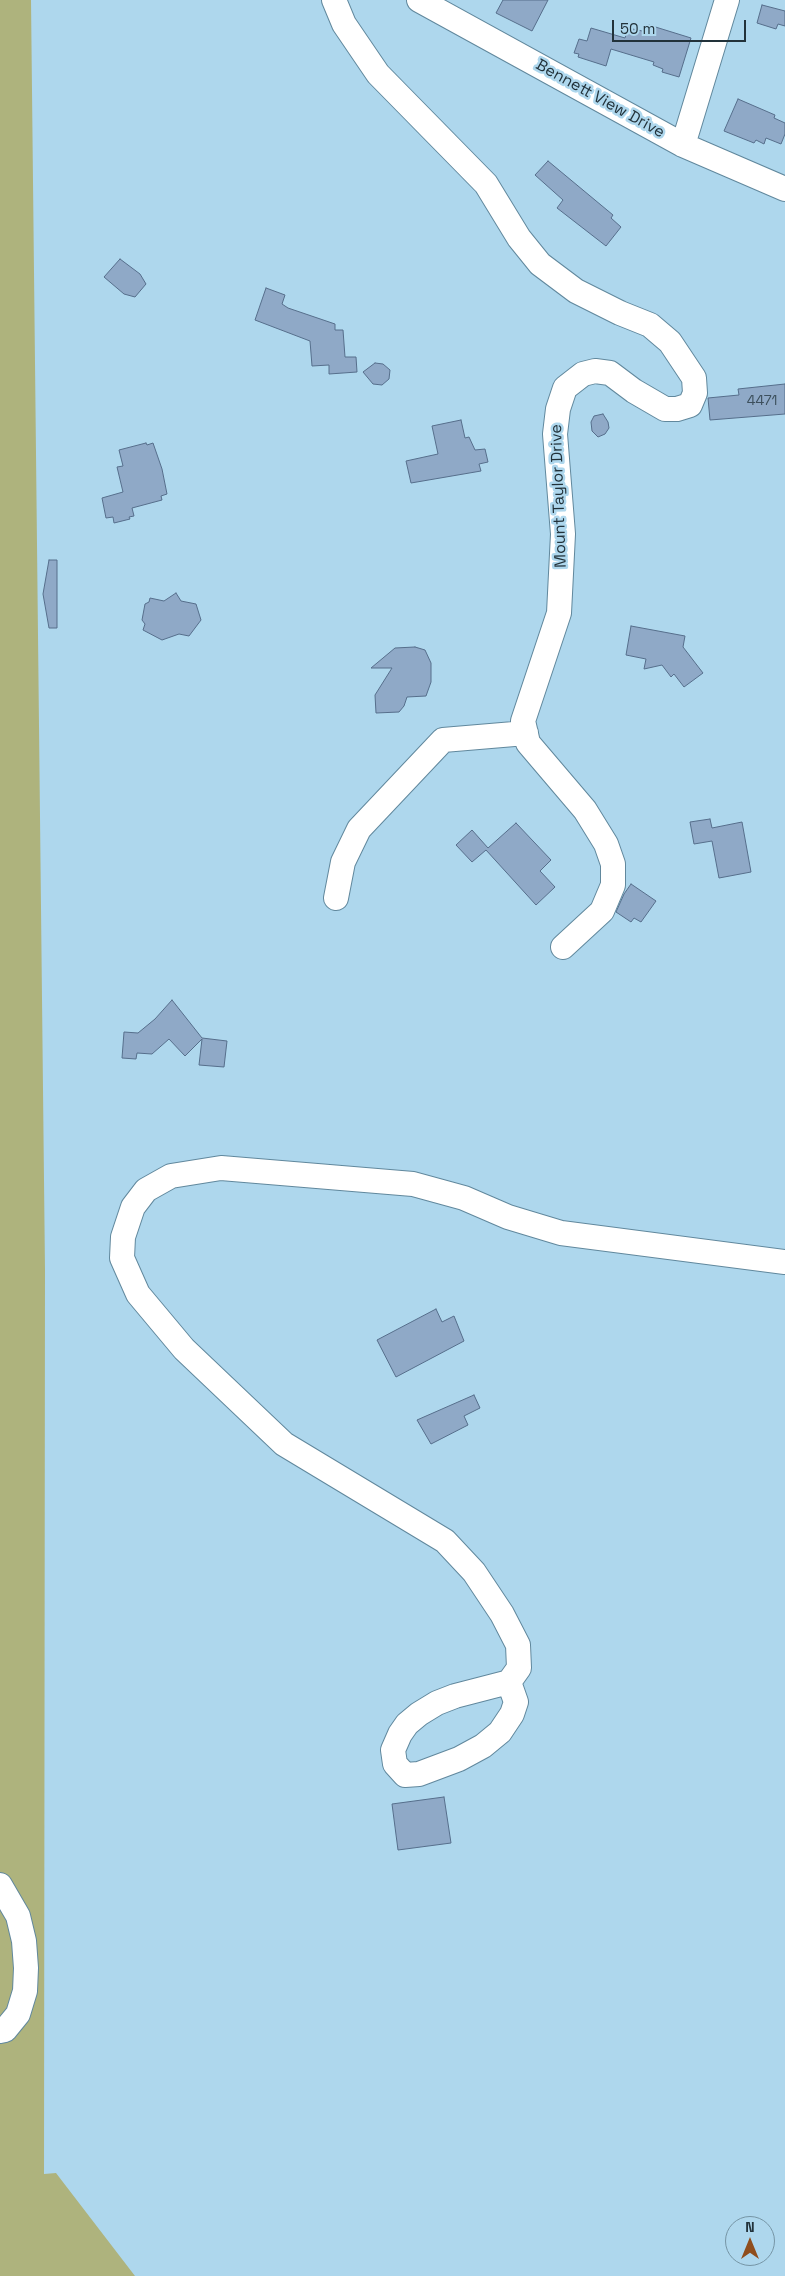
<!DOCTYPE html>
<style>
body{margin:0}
#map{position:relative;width:785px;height:2276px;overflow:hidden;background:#aed7ed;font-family:"Space Grotesk",sans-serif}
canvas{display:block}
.north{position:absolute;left:725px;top:2216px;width:50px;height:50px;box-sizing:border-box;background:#aed7ed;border:1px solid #7695a5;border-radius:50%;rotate:0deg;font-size:14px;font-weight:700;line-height:20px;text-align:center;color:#22323a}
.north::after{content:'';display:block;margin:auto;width:18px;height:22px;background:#904e1d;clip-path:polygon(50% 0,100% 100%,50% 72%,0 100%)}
.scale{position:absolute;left:612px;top:20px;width:134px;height:22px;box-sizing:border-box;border:2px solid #22323a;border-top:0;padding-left:6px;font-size:15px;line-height:18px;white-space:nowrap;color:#22323a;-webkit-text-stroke:4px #aed7ed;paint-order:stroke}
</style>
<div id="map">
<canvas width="785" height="2276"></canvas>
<div class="north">N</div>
<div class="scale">50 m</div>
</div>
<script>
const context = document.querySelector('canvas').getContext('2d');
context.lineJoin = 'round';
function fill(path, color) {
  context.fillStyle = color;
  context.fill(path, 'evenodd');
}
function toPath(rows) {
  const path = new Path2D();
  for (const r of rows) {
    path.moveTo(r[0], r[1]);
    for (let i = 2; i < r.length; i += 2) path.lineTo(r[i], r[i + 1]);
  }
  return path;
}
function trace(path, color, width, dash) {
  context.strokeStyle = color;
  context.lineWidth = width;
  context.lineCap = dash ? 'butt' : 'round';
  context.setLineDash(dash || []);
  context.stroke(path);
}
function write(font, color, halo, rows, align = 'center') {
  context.font = font + ' "Space Grotesk",sans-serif';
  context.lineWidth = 5;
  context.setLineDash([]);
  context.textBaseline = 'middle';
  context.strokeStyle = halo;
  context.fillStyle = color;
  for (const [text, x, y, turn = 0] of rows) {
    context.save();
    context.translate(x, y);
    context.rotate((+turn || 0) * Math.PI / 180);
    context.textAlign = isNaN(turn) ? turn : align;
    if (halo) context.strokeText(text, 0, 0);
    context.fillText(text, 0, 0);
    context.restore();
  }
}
const green = toPath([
 [0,0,31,0,45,1270,44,2174,56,2173,135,2276,0,2276]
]);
const building = toPath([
 [503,0,548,0,532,31,496,13,503,0],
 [762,5,785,11,785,26,778,24,776,29,757,23,762,5],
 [649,25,691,38,679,77,662,72,663,69,653,65,654,62,611,49,606,66,578,57,579,54,574,53,579,39,587,41,591,28,625,38,628,28,647,32,649,25],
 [738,99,775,115,774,118,785,123,785,134,781,144,766,138,764,144,756,140,754,143,724,131,738,99],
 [548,161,613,215,611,218,621,227,606,246,557,208,563,200,535,175,548,161],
 [120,259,140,274,146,284,135,297,124,294,104,277,120,259],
 [266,288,285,295,282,304,288,308,335,324,335,330,343,330,345,357,356,357,357,372,329,374,329,365,312,366,310,341,255,320,266,288],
 [375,363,383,364,390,370,389,379,382,385,373,384,363,372,375,363],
 [785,384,785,414,710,420,708,398,739,395,738,389,785,384],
 [603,414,608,422,609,428,605,434,598,437,592,431,591,422,594,416,603,414],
 [461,420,465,438,469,437,475,450,485,449,488,462,479,464,481,471,411,483,406,461,438,454,432,426,461,420],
 [146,443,147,445,153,443,162,469,167,494,161,496,162,500,132,508,134,516,129,517,130,519,114,523,113,517,106,518,102,498,123,492,117,467,123,466,119,450,146,443],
 [49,560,57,560,57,628,49,628,43,594,49,560],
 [176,593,181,601,196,604,201,620,189,636,179,634,162,640,143,630,145,624,142,620,145,604,149,602,150,598,164,601,176,593],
 [631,626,685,636,683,647,703,673,684,687,674,674,671,677,662,665,644,669,646,659,626,655,631,626],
 [415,647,425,650,431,663,431,682,426,696,407,697,404,706,399,712,376,713,375,695,392,668,371,668,395,648,415,647],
 [710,819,712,828,742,822,751,872,719,878,712,841,694,844,690,822,710,819],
 [516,823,551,860,540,871,555,887,536,905,486,850,472,862,456,845,472,830,488,848,516,823],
 [631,884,656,901,641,922,634,918,631,922,616,912,624,894,631,884],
 [172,1000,202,1038,227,1041,224,1067,199,1065,202,1039,185,1056,169,1039,152,1054,137,1053,136,1059,122,1058,124,1032,138,1033,155,1019,172,1000],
 [436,1309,442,1322,454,1316,464,1341,396,1377,377,1340,436,1309],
 [474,1395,480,1408,464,1416,468,1425,431,1444,417,1420,474,1395],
 [444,1797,451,1843,398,1850,392,1804,444,1797]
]);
const minor = toPath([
 [334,0,344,24,378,74,486,184,519,238,540,264,576,291,620,313,650,325,670,342,694,378,695,393,690,405,677,409,665,409,634,391,610,373,595,371,583,374,565,388,558,409,555,434,563,534,559,613,523,721,528,743,585,810,606,844,613,864,613,885,602,911,563,947],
 [419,0,683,145,785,189],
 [683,145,727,0],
 [336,898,343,862,359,829,443,740,526,733],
 [509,1682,455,1696,437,1703,419,1714,407,1724,400,1734,393,1750,395,1764,405,1775,419,1774,459,1759,483,1746,500,1732,512,1714,516,1702,509,1682,519,1668,518,1645,502,1614,474,1572,445,1541,284,1444,184,1349,138,1294,122,1258,123,1237,133,1207,146,1190,171,1176,221,1168,413,1184,464,1198,508,1217,561,1233,785,1262],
 [0,1885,18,1916,24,1941,26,1968,25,1991,18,2014,5,2030,0,2031]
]);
const numberNames = [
 ["4471",762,401]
];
const streetNames = [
 ["Bennett View Drive",600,99,29],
 ["Mount Taylor Drive",559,496,-92]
];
fill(green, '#aeb37d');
fill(building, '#8fa9c7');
trace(building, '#566e8b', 1);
trace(minor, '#61889d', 26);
trace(minor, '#fff', 24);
write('14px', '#3d505d', null, numberNames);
write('16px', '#22323a', '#aed7ed', streetNames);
</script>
